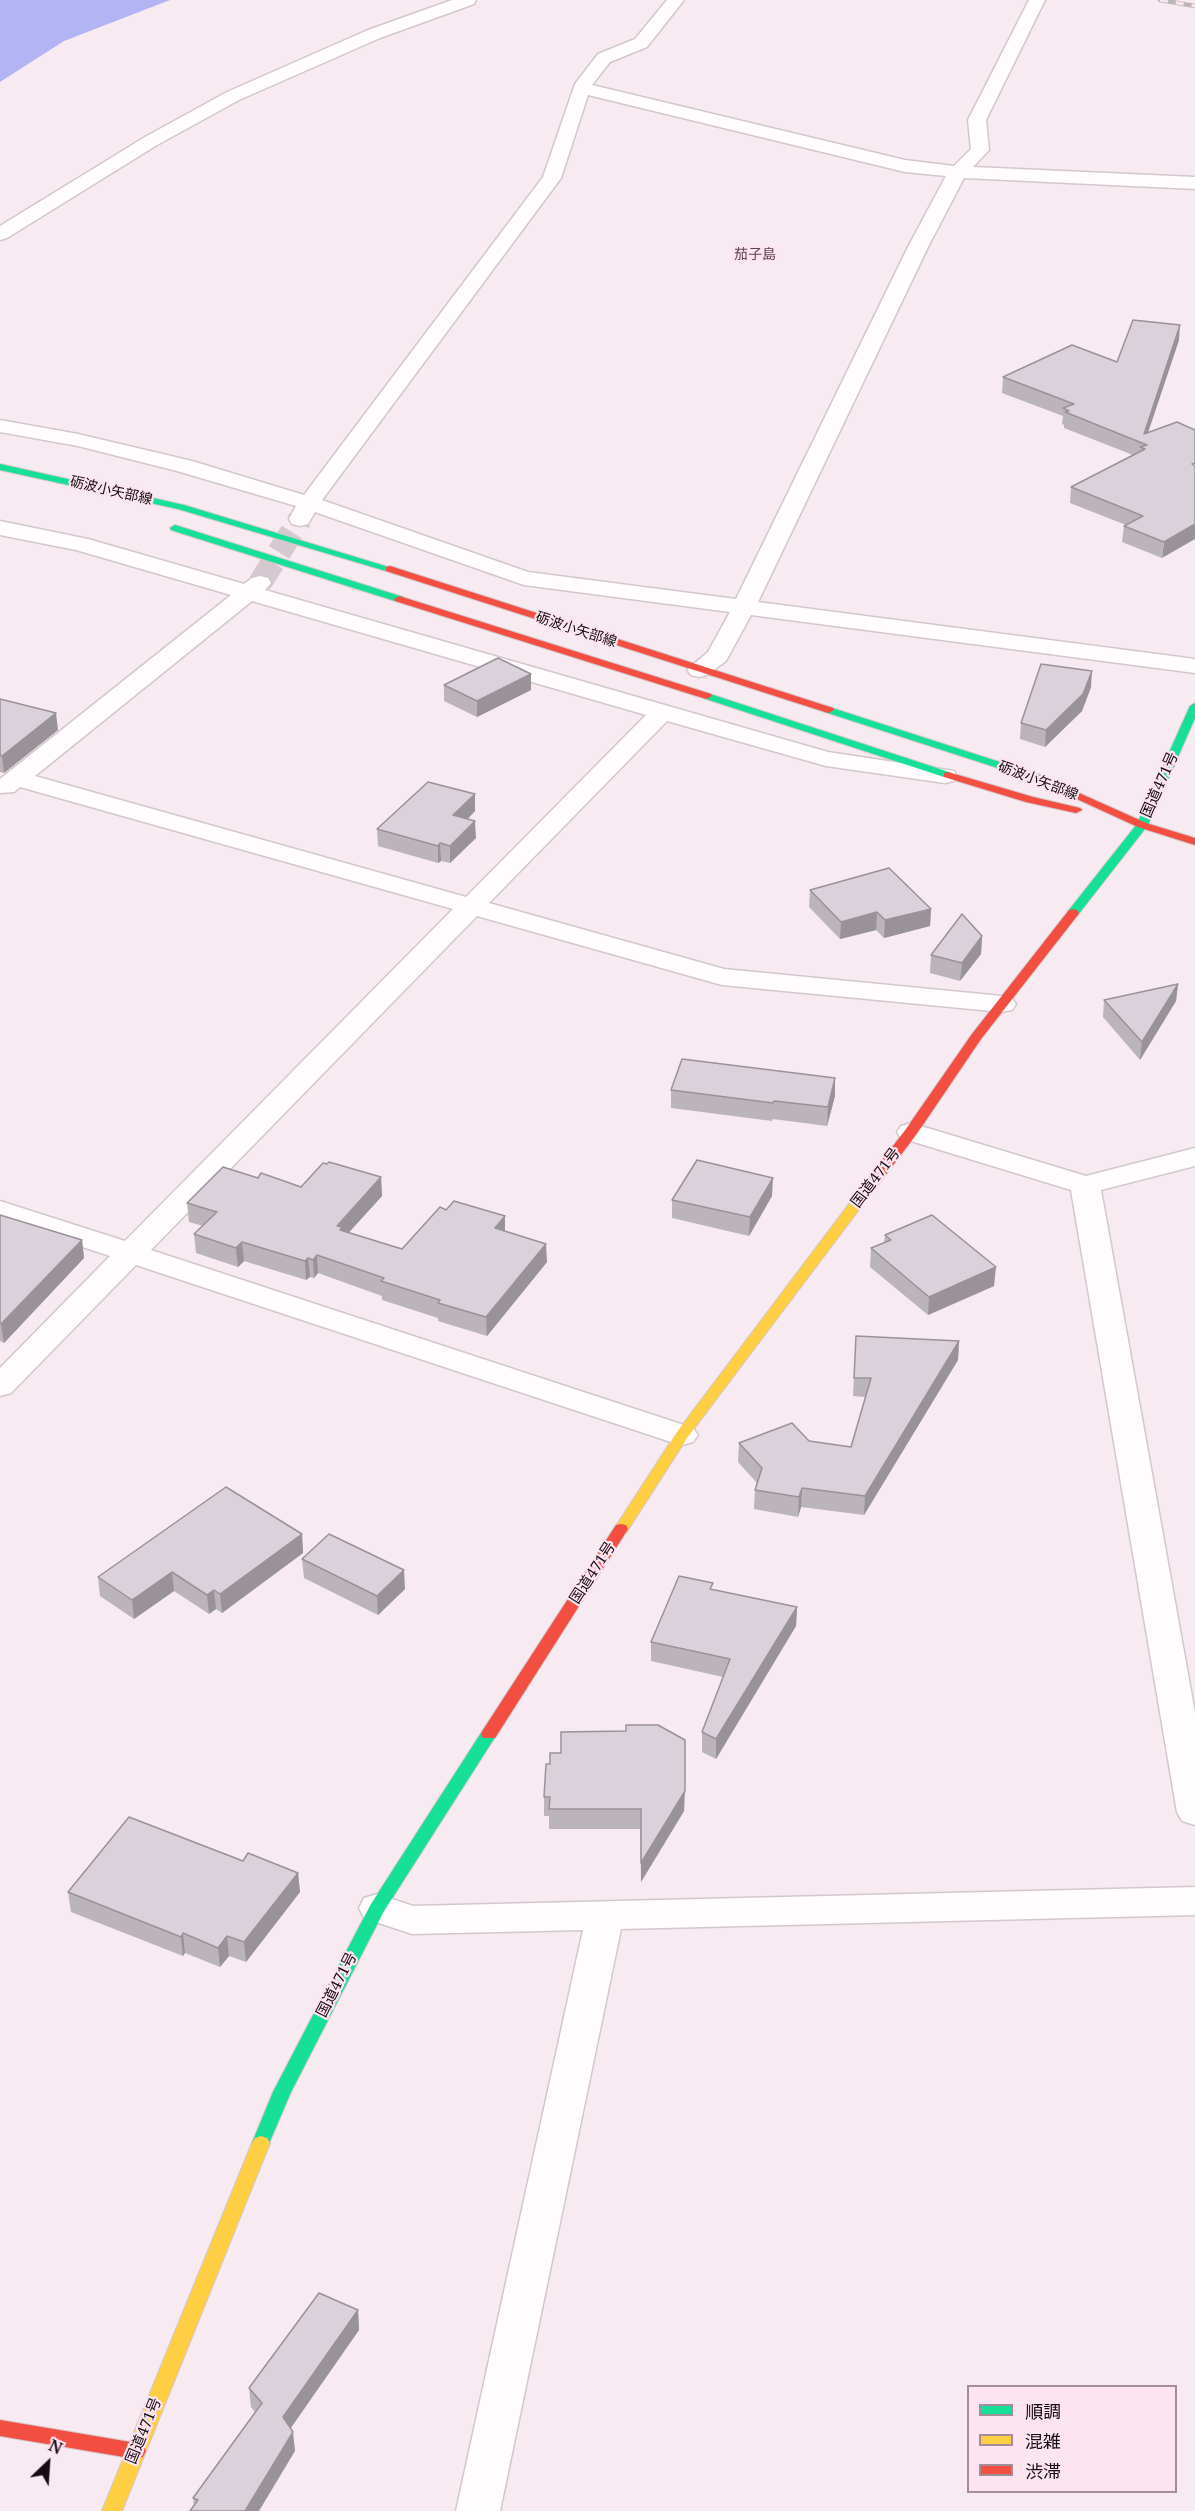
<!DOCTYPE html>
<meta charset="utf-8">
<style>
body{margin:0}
#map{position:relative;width:1195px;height:2511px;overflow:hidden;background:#f7eaf0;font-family:"Noto Serif","Noto Sans JP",serif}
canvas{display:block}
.legend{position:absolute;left:967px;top:2385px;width:210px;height:108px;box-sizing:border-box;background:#fde4f0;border:2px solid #a18e98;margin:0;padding:8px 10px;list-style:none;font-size:18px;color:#170d13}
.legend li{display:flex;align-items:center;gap:12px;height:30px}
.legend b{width:30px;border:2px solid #a18e98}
.north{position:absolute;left:18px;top:2433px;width:60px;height:60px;-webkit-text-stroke:4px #fde4f0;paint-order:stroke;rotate:25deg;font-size:16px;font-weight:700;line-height:24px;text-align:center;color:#170d13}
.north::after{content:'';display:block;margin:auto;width:21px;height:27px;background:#170d13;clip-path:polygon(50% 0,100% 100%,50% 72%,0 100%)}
</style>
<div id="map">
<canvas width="1195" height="2511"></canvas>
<ul class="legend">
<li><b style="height:8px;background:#16e098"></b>順調</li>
<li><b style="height:8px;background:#ffcf43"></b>混雑</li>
<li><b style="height:8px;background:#f24e42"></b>渋滞</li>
</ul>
<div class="north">N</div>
</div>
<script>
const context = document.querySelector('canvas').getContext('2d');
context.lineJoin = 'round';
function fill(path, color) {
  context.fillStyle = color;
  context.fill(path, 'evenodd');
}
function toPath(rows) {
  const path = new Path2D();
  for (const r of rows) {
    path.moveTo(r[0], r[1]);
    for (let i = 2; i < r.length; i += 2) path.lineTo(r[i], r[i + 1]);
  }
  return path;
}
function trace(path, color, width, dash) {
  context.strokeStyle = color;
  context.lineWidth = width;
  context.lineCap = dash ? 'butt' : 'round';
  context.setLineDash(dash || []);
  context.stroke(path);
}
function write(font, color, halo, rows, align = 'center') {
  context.font = font + ' "Noto Serif","Noto Sans JP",serif';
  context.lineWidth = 4.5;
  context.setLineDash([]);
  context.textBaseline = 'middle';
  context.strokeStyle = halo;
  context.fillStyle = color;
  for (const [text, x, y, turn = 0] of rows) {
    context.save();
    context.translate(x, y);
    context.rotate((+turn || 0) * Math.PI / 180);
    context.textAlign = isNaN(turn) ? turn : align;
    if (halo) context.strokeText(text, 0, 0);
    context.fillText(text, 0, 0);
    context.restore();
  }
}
const water = toPath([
 [0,0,170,0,64,41,0,82]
]);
const streetTunnel = toPath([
 [260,583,300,519]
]);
const street = toPath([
 [452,0,476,0,474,4,380,38,239,100,157,145,7,238,0,240,0,226,145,137,227,92,368,30,452,0],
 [667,0,684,0,647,47,610,62,592,85,905,160,954,166,971,149,968,120,1029,0,1045,0,986,120,989,150,973,167,1195,177,1195,189,964,178,928,247,758,602,1195,659,1195,673,751,615,726,661,707,675,699,677,691,675,687,670,708,652,730,612,524,585,315,512,308,524,300,526,292,524,289,519,296,506,177,471,78,446,0,432,0,420,78,434,192,461,304,495,543,177,575,84,598,54,635,39,667,0],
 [588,95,905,172,946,176,908,247,736,599,528,572,322,500,561,178,588,95],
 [0,521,88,539,244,584,252,578,260,576,268,578,271,583,265,590,828,752,954,771,957,776,954,781,945,783,826,766,667,721,489,903,724,969,1002,996,1012,998,1016,1004,1012,1010,1002,1012,722,985,477,916,151,1250,693,1428,698,1435,693,1442,682,1445,671,1442,136,1265,11,1393,0,1396,0,1368,110,1256,0,1220,0,1201,125,1241,453,909,20,787,14,792,0,793,0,779,231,595,76,550,0,535,0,521],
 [252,601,646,715,466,897,35,776,252,601],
 [911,1123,1086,1176,1195,1148,1195,1166,1101,1190,1195,1713,1195,1825,1182,1821,1177,1812,1071,1190,901,1138,897,1132,901,1126,911,1123],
 [1195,1887,1195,1915,621,1929,500,2511,456,2511,583,1930,412,1934,364,1918,359,1908,364,1898,377,1894,413,1906,1195,1887]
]);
const fast = toPath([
 [0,464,184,505,395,569,394,571,386,571,178,509,0,470,0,464],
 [175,525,403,597,404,599,403,601,395,601,171,530,170,528,175,525],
 [707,693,952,773,954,775,952,777,944,777,703,698,703,694,707,693],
 [1195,703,1195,718,1148,825,1077,916,1069,916,1067,913,1069,910,1137,824,1190,706,1195,703],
 [829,707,1043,776,1065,787,1063,789,1055,789,1035,780,825,712,824,710,829,707],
 [489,1728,495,1730,497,1734,384,1911,291,2092,267,2148,261,2150,255,2148,252,2143,273,2092,371,1904,483,1730,489,1728]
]);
const slow = toPath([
 [866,1187,873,1191,687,1438,626,1533,616,1533,614,1529,677,1432,861,1188,866,1187],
 [261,2136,267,2138,270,2143,122,2511,102,2511,252,2143,255,2138,261,2136]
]);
const jam = toPath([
 [390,566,833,708,834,710,829,713,825,712,386,571,386,567,390,566],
 [399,596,711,694,712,696,707,699,703,698,395,601,394,599,399,596],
 [948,772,1033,797,1080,808,1082,810,1076,813,1026,802,944,777,944,773,948,772],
 [1059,784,1146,823,1195,838,1195,845,1138,827,1055,789,1055,785,1059,784],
 [1073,909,1077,910,1079,913,1077,916,981,1039,916,1135,871,1194,861,1194,859,1191,861,1188,906,1129,972,1034,1069,910,1073,909],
 [621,1524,626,1525,628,1529,495,1738,483,1738,481,1734,483,1730,616,1525,621,1524],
 [0,2420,136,2443,143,2445,146,2451,143,2457,136,2459,0,2436,0,2420]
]);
const rail = toPath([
 [1160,0,1195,6]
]);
const wall = toPath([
 [1179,340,1148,433,1177,422,1162,558,1122,542,1124,526,1126,525,1070,503,1071,487,1133,455,1064,428,1064,425,1062,424,1063,416,1002,393,1003,377,1117,362],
 [444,685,531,690,477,717,444,701],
 [1091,687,1082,711,1045,747,1020,739,1021,723],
 [0,699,58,730,4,773,0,772],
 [475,811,468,819,476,838,450,863,441,861,438,863,378,846,377,829],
 [810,890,931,909,930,926,884,938,876,930,840,939,809,907],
 [982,936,981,954,960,981,930,973,931,955],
 [1178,984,1176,1001,1140,1060,1103,1017,1104,1000],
 [671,1090,835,1096,827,1126,773,1119,772,1121,671,1108],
 [381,1177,382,1196,349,1232,402,1249,446,1210,505,1216,505,1231,547,1262,487,1336,438,1321,438,1318,382,1300,382,1296,318,1273,314,1278,310,1277,306,1280,244,1261,238,1267,196,1253,194,1234,203,1226,189,1222,187,1203,258,1178,301,1187],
 [772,1196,749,1236,672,1218,672,1200],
 [0,1215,82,1240,84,1258,4,1343,0,1341],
 [885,1235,994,1286,928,1315,870,1267,871,1248,884,1243],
 [856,1336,959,1341,958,1360,864,1515,801,1507,798,1517,754,1509,755,1490,757,1483,738,1462,739,1443,809,1441,851,1447,865,1397,853,1396],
 [302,1534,303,1553,222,1613,216,1609,209,1614,174,1591,134,1619,100,1596,98,1577],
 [302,1559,405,1589,378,1615,304,1578],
 [713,1590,797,1607,796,1626,716,1759,702,1752,702,1732,723,1677,651,1661,651,1642],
 [544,1797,684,1811,641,1882,640,1829,549,1829,549,1816,544,1816],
 [243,1861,298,1873,300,1892,246,1962,229,1956,220,1967,185,1953,183,1956,71,1912,68,1892],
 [358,2310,359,2330,291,2428,295,2451,194,2506,193,2498,255,2412,251,2407,249,2388]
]);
const shadedWall = toPath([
 [1180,325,1179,340,1144,444,1144,434],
 [1195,524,1195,539,1162,558,1164,542],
 [1092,671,1091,687,1082,711,1045,747,1046,730],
 [531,674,531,690,477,717,477,701],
 [56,713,58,730,4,773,2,756],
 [475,794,475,811,454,832,453,815],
 [475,821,476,838,450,863,450,846],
 [440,843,441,861,438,863,438,846],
 [931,909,930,926,884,938,885,920],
 [877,912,876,930,840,939,841,922],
 [982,936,981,954,960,981,962,963],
 [1178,984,1176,1001,1140,1060,1142,1042],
 [835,1078,835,1096,827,1126,828,1107],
 [381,1177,382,1196,343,1239,337,1226],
 [773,1178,772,1196,749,1236,750,1217],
 [505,1216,505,1235,495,1228],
 [82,1240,84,1258,4,1343,1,1324],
 [242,1242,244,1261,238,1267,236,1248],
 [546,1244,547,1262,487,1336,486,1317],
 [317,1255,318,1273,314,1278,313,1260],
 [308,1258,310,1277,306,1280,305,1261],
 [996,1267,994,1286,928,1315,929,1297],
 [959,1341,958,1360,864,1515,865,1496],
 [802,1488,801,1507,798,1517,799,1497],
 [302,1534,303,1553,222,1613,220,1594],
 [404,1570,405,1589,378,1615,377,1596],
 [172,1572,174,1591,134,1619,132,1600],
 [214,1590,216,1609,209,1614,207,1595],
 [797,1607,796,1626,716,1759,716,1739],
 [685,1791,684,1811,641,1882,641,1863],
 [298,1873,300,1892,246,1962,244,1942],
 [183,1933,185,1953,183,1956,181,1937],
 [227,1936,229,1956,220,1967,218,1948],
 [358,2310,359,2330,285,2436,283,2417],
 [293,2432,295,2451,259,2511,245,2511]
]);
const building = toPath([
 [1133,320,1180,325,1144,434,1177,422,1195,430,1195,463,1192,464,1195,466,1195,524,1164,542,1124,526,1143,516,1071,487,1145,449,1140,447,1147,445,1065,412,1069,411,1063,408,1074,404,1003,377,1072,345,1117,362,1133,320],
 [498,658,531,674,477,701,444,685,498,658],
 [1041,664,1092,671,1083,694,1046,730,1021,723,1041,664],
 [0,699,56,713,2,756,0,755,0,699],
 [428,782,475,794,453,815,475,821,450,846,440,843,438,846,377,829,428,782],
 [889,868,931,909,885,920,877,912,841,922,810,890,889,868],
 [962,914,982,936,962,963,931,955,962,914],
 [1178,984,1142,1042,1104,1000,1178,984],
 [682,1059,835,1078,828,1107,774,1101,773,1103,671,1090,682,1059],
 [697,1160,773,1178,750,1217,672,1200,697,1160],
 [329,1162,381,1177,337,1226,342,1227,340,1230,402,1249,440,1207,446,1210,454,1201,505,1216,495,1228,546,1244,486,1317,438,1303,440,1300,381,1281,384,1278,317,1255,313,1260,308,1258,305,1261,242,1242,236,1248,194,1234,217,1212,187,1203,223,1167,258,1178,261,1173,301,1187,323,1163,327,1164,329,1162],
 [0,1215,82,1240,1,1324,0,1323,0,1215],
 [932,1215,996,1267,929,1297,871,1248,891,1240,885,1235,932,1215],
 [856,1336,959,1341,865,1496,802,1488,799,1497,755,1490,762,1468,739,1443,792,1423,809,1441,851,1447,871,1378,854,1378,856,1336],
 [226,1487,302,1534,220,1594,214,1590,207,1595,172,1572,132,1600,98,1577,226,1487],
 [329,1534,404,1570,377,1596,302,1559,329,1534],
 [679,1576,713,1583,710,1589,797,1607,716,1739,702,1732,730,1659,651,1642,679,1576],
 [626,1725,658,1725,685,1740,685,1791,641,1863,641,1809,549,1809,550,1797,544,1797,546,1764,550,1764,550,1753,561,1753,561,1732,626,1731,626,1725],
 [129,1817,243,1861,248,1853,298,1873,244,1942,227,1936,218,1948,183,1933,181,1937,68,1892,129,1817],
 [319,2293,358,2310,283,2417,293,2432,245,2511,190,2511,198,2500,193,2498,262,2403,249,2388,319,2293]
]);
const farNeighbourhoodnames = [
 ["茄子島",755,255]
];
const farStreetnames = [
 ["砺波小矢部線",111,491,13],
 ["砺波小矢部線",576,630,18],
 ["砺波小矢部線",1038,781,21]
];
const streetNames = [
 ["国道471号",1160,785,-66],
 ["国道471号",876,1178,-53],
 ["国道471号",593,1573,-57],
 ["国道471号",337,1985,-63],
 ["国道471号",144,2431,-68]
];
fill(water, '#b3b4f3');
trace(streetTunnel, '#d5c9cf', 24, [24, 12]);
trace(street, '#d3c7cd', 3);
trace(fast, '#d3c7cd', 2);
trace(slow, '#d3c7cd', 2);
trace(jam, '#d3c7cd', 2);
fill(street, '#fefcfd');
fill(fast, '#16e098');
fill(slow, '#ffcf43');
fill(jam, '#f24e42');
trace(rail, '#bbb8ba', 4.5);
trace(rail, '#fde4f0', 3, [8]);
fill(wall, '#bcb4bb');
fill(shadedWall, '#999299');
fill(building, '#dbd1da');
trace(building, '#999299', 1.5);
write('14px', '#5d4451', '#fde4f0', farNeighbourhoodnames);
write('14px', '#170d13', '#fde4f0', farStreetnames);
write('15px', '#170d13', '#fde4f0', streetNames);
</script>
